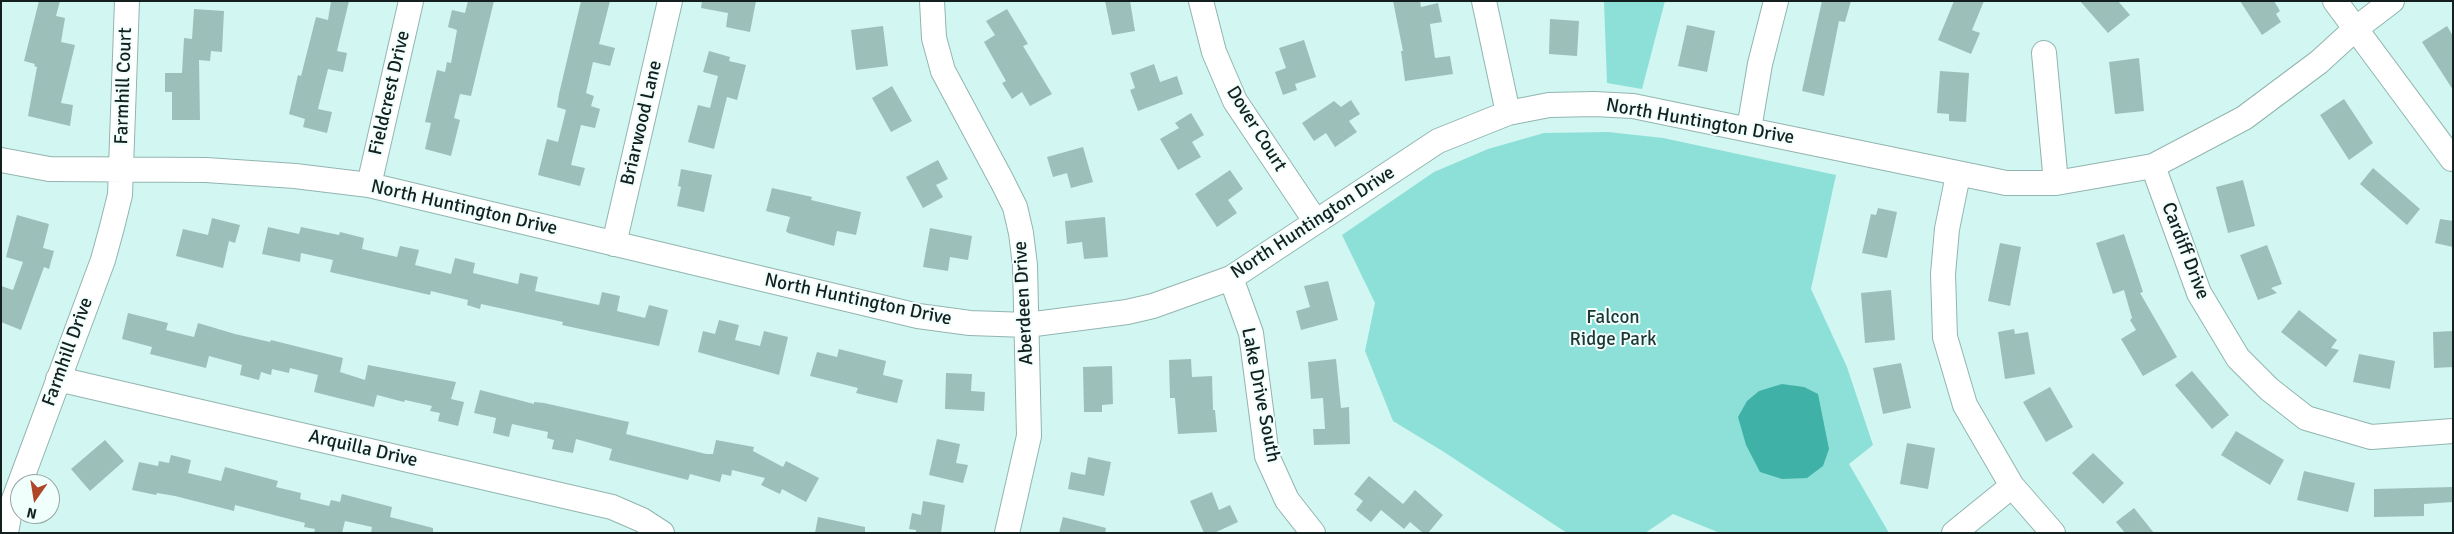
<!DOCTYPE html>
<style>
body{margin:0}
#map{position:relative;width:2454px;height:534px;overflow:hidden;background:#d2f6f1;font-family:Signika,sans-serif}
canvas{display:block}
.frame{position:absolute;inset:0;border:2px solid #13201f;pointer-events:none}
.north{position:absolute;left:10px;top:474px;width:50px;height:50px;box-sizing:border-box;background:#f0fefc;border:1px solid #98a5a4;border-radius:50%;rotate:193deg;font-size:14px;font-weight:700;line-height:20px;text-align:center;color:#13201f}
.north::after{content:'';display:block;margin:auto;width:18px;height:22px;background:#ae4627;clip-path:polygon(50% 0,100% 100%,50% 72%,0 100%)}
</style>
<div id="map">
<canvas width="2454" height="534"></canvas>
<div class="frame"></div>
<div class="north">N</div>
</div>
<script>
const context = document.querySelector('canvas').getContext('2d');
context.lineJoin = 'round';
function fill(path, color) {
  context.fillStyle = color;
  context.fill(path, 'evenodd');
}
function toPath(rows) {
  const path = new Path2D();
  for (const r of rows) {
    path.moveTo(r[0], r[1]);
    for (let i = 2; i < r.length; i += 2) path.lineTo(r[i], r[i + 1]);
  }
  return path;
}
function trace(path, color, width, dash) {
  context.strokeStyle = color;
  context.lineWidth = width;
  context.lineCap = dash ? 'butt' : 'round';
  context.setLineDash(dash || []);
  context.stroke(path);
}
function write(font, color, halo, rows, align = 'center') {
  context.font = font + ' Signika,sans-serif';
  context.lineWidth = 4;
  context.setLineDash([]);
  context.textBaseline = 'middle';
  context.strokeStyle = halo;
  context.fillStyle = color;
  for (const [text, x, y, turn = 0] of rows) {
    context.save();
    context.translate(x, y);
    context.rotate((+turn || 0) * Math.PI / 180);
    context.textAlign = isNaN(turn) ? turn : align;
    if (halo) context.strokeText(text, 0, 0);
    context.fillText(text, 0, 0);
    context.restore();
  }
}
const green = toPath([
 [1604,1,1665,1,1642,89,1607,83],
 [1608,132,1663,138,1836,175,1811,289,1847,367,1873,445,1849,464,1889,533,1720,533,1673,514,1645,533,1567,533,1444,452,1393,421,1365,351,1375,303,1342,235,1434,172,1488,149,1544,133]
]);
const water = toPath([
 [1782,384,1804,387,1818,394,1829,449,1823,466,1807,478,1782,479,1760,472,1746,445,1738,417,1747,401,1759,391]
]);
const building = toPath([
 [39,1,60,1,56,16,65,18,61,42,75,45,61,103,73,105,70,126,28,116,37,67,34,66,35,64,24,61],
 [331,1,349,1,337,51,347,53,343,72,328,69,318,109,332,112,327,133,303,127,305,119,289,114,298,75,301,76,316,17,328,20],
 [468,1,494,1,471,96,460,94,454,118,460,120,451,156,425,149,431,123,425,122,437,70,445,72,447,62,451,63,457,30,448,27,452,10,465,13],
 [581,1,610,1,599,44,615,48,610,66,593,62,586,93,594,96,591,106,600,109,595,128,581,125,571,165,585,168,580,186,538,175,547,139,558,142,566,110,557,107,559,94],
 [702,1,756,1,750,32,726,27,728,13,701,8],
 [1105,1,1130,1,1135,31,1112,35],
 [1393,1,1420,1,1421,7,1438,3,1442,22,1430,24,1435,58,1450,56,1453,74,1405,81,1401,51,1403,51],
 [1822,1,1851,1,1845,22,1839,21,1824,96,1802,91],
 [1954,1,1984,1,1972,30,1980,33,1971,54,1938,40],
 [2080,1,2118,1,2130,15,2108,33],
 [2240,1,2274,1,2280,11,2276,14,2281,22,2262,35],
 [194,9,224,11,222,52,211,51,210,61,199,60,200,120,172,120,172,92,165,92,165,73,182,73,184,38,192,39],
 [1007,9,1028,44,1023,46,1052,94,1030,106,1022,92,1012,99,1002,83,1006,81,984,42,995,35,986,21],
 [1550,19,1579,21,1577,56,1549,54],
 [1687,25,1715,31,1707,72,1678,66],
 [883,26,888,66,856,70,851,30],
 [2447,26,2453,36,2453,90,2422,42],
 [1304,40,1316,77,1295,84,1297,90,1283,95,1275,72,1286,68,1279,48],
 [709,51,730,57,729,61,746,65,737,100,727,97,714,149,688,142,698,105,710,108,718,76,703,72],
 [2139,58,2144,111,2115,114,2109,62],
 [1154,64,1160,82,1177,76,1183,94,1138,111,1130,90,1135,88,1130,73],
 [1940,71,1969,73,1966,122,1949,121,1949,114,1937,113],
 [892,86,912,121,891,132,872,98],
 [2344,99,2373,143,2349,160,2320,115],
 [1351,100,1360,114,1349,121,1357,132,1335,147,1326,133,1314,141,1302,123,1334,101,1341,107],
 [1191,113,1204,135,1192,142,1201,157,1178,170,1160,139,1179,128,1175,123],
 [1083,147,1093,182,1071,188,1067,173,1053,177,1047,157],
 [938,160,948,179,936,185,943,197,923,208,906,177],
 [2373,168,2420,209,2407,225,2360,184],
 [681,169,712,175,704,212,677,206,681,187,678,186],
 [1230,170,1243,189,1228,200,1237,213,1217,227,1195,194],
 [2243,180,2255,226,2228,233,2216,187],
 [772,188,812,197,811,200,861,212,856,235,837,231,834,246,788,233,786,231,790,217,766,211],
 [1878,208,1897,212,1887,258,1862,253,1871,214,1876,215],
 [17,215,49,224,43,248,54,251,49,269,44,267,21,330,1,322,1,286,13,290,23,262,6,257],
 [1105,217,1108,257,1084,259,1082,242,1067,244,1065,221],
 [212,218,240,225,235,243,229,241,223,268,176,256,183,229,208,235],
 [2440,219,2453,221,2453,247,2435,243],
 [268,227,299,234,301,227,339,235,340,232,364,238,362,249,397,257,400,246,419,250,415,265,451,274,455,258,475,263,473,273,518,284,520,273,538,277,535,291,599,305,602,292,620,296,617,311,645,318,649,305,668,310,659,346,562,325,563,322,481,304,480,309,467,305,468,300,431,291,430,295,330,272,333,260,301,253,300,262,262,254],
 [930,228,972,236,968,260,950,257,948,271,923,267],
 [2124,234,2143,292,2140,293,2177,357,2143,376,2121,339,2136,330,2130,320,2132,318,2124,290,2113,294,2096,243],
 [2000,243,2021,247,2010,306,1988,301],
 [2267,245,2282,284,2271,288,2277,293,2258,300,2240,255],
 [1328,281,1338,320,1301,330,1296,311,1310,307,1304,286],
 [1891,290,1895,340,1865,343,1861,293],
 [2299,310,2337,340,2331,348,2339,350,2326,367,2281,332],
 [128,313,168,323,166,330,194,337,198,323,235,334,270,342,271,340,343,358,340,372,365,380,368,365,456,382,451,399,464,402,458,426,438,421,440,413,430,411,432,406,405,400,404,402,377,395,374,407,314,392,318,375,290,368,289,373,272,369,271,375,261,372,259,380,240,375,242,365,209,356,206,368,150,354,152,347,122,339],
 [719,320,739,325,735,340,760,346,764,331,788,337,779,375,698,352,703,331,715,334],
 [2014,329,2015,334,2028,332,2035,374,2005,379,1998,332],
 [2453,331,2453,367,2434,368,2433,332],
 [839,349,886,361,883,375,903,380,897,403,856,393,858,388,810,376,817,352,837,357],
 [2359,354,2395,361,2390,389,2353,382],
 [1191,359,1192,377,1212,376,1213,410,1215,410,1217,432,1178,434,1175,398,1170,398,1169,360],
 [1336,359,1341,408,1349,407,1350,444,1314,445,1313,429,1325,429,1323,398,1311,399,1308,362],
 [1901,363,1911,408,1883,414,1873,368],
 [1112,366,1113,404,1102,405,1102,412,1084,412,1083,367],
 [2192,371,2229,415,2212,429,2175,385],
 [946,373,972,374,971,391,985,392,984,411,945,409],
 [2050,387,2073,427,2046,442,2023,402],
 [480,390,534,404,534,402,544,403,629,422,626,434,706,454,713,454,716,440,754,447,753,451,783,467,786,461,819,478,806,502,782,489,780,494,761,485,765,478,732,470,731,476,722,474,720,482,690,474,688,480,609,460,612,449,576,439,573,453,552,449,554,440,547,438,548,432,512,424,509,437,493,433,496,418,474,413],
 [2236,431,2284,460,2270,485,2221,455],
 [937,439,960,444,956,463,968,465,963,483,929,475],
 [105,440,124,461,90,491,71,469],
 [1907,443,1935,448,1928,489,1900,484],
 [2093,453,2124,483,2103,504,2072,473],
 [171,455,191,460,188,473,221,481,225,467,278,481,276,487,301,493,300,499,329,506,331,500,340,502,342,494,392,507,390,517,433,528,433,533,371,533,372,527,345,521,342,533,314,533,315,529,304,527,305,523,235,505,234,511,175,496,157,493,156,495,132,490,139,462,158,466,159,461,169,463],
 [1088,457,1111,462,1104,496,1068,489,1071,472,1085,475],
 [2304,471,2355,483,2348,512,2297,500],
 [1369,476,1403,504,1415,490,1443,515,1428,533,1423,533,1410,522,1404,529,1381,510,1371,522,1356,510,1363,501,1354,494],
 [2453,487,2453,502,2424,504,2424,516,2374,517,2374,489],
 [1212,492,1219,510,1230,505,1238,522,1214,533,1204,533,1190,501],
 [923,501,945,505,941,533,916,533,916,530,909,529,912,513,921,515],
 [2134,508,2154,533,2125,533,2116,522],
 [818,517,865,527,865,533,815,533],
 [1063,517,1106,528,1105,533,1059,533]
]);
const minor = toPath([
 [932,1,934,38,943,71,1002,181,1015,207,1021,233,1025,265,1029,436,1007,533],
 [1201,1,1214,52,1235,101,1316,222],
 [1484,1,1508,113],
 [2335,1,2452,159],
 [2044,53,2056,183],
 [1749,129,1760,64,1776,1],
 [1,160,49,169,206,170,295,176,369,185,918,316,970,323,1027,325,1127,312,1153,306,1231,278,1438,141,1508,113,1549,105,1594,104,1633,106,2006,183,2056,183,2153,166,2244,118,2319,62,2354,30,2392,1],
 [2153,166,2199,293,2238,358,2269,389,2306,418,2371,437,2453,431],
 [1958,175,1947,229,1943,274,1945,337,1965,405,2012,486,2053,533],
 [369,185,411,1],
 [614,244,670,1],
 [1231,278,1251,333,1267,456,1287,500,1313,533],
 [58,379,612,507,642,520,662,533],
 [6,533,10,510,103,260,112,227,120,195,127,1],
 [1954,533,2012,486]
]);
const streetNames = [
 ["Farmhill Court",124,86,-88],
 ["Fieldcrest Drive",390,93,-77],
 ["North Huntington Drive",1700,122,10],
 ["Briarwood Lane",642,123,-77],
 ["Dover Court",1256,129,58],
 ["North Huntington Drive",464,208,13],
 ["North Huntington Drive",1313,223,-33],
 ["Cardiff Drive",2185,251,69],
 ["North Huntington Drive",858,300,12],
 ["Aberdeen Drive",1024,303,-93],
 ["Farmhill Drive",68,352,-70],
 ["Lake Drive South",1260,395,79],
 ["Arquilla Drive",363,449,13]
];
const parkNames = [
 ["Falcon",1613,318],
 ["Ridge Park",1613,340]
];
fill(green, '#8de0d7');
fill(water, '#40b1a7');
fill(building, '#9cbfba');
trace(minor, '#92b5b0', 26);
trace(minor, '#fff', 24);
write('19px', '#13201f', '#f0fefc', streetNames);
write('19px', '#1e3734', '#f0fefc', parkNames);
</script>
